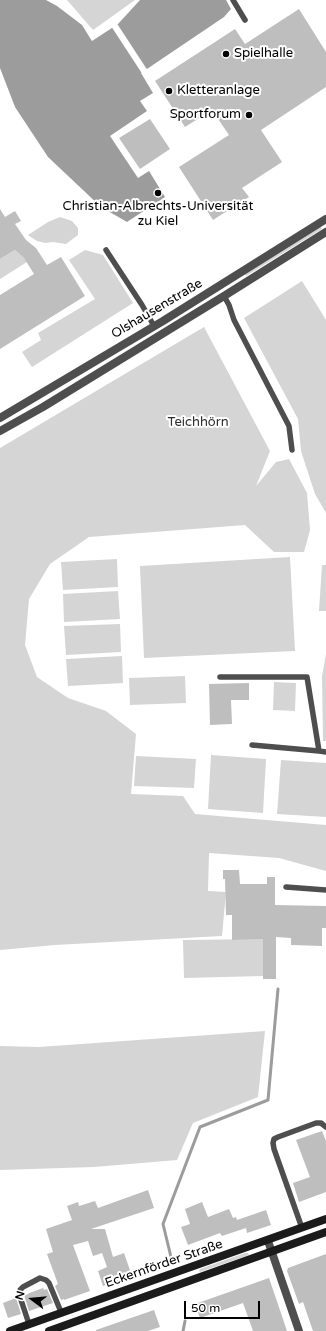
<!DOCTYPE html>
<meta charset="utf-8">
<style>
body{margin:0}
#map{position:relative;width:326px;height:1331px;overflow:hidden;background:#fff;font-family:"Varela Round",sans-serif}
canvas{display:block}
.north{position:absolute;left:12px;top:1279px;width:40px;height:40px;-webkit-text-stroke:3px #fff;paint-order:stroke;rotate:286deg;font-size:11px;font-weight:700;line-height:16px;text-align:center;color:#000}
.north::after{content:'';display:block;margin:auto;width:14px;height:18px;background:#000;clip-path:polygon(50% 0,100% 100%,50% 72%,0 100%)}
.scale{position:absolute;left:184px;top:1301px;width:76px;height:18px;box-sizing:border-box;border:2px solid #000;border-top:0;padding-left:5px;font-size:12px;line-height:14px;white-space:nowrap;color:#000;-webkit-text-stroke:3px #fff;paint-order:stroke}
</style>
<div id="map">
<canvas width="326" height="1331"></canvas>
<div class="north">N</div>
<div class="scale">50 m</div>
</div>
<script>
const context = document.querySelector('canvas').getContext('2d');
context.lineJoin = 'round';
function fill(path, color) {
  context.fillStyle = color;
  context.fill(path, 'evenodd');
}
function toPath(rows) {
  const path = new Path2D();
  for (const r of rows) {
    path.moveTo(r[0], r[1]);
    for (let i = 2; i < r.length; i += 2) path.lineTo(r[i], r[i + 1]);
  }
  return path;
}
function trace(path, color, width, dash) {
  context.strokeStyle = color;
  context.lineWidth = width;
  context.lineCap = dash ? 'butt' : 'round';
  context.setLineDash(dash || []);
  context.stroke(path);
}
function write(font, color, halo, rows, align = 'center') {
  context.font = font + ' "Varela Round",sans-serif';
  context.lineWidth = 4;
  context.setLineDash([]);
  context.textBaseline = 'middle';
  context.strokeStyle = halo;
  context.fillStyle = color;
  for (const [text, x, y, turn = 0] of rows) {
    context.save();
    context.translate(x, y);
    context.rotate((+turn || 0) * Math.PI / 180);
    context.textAlign = isNaN(turn) ? turn : align;
    if (halo) context.strokeText(text, 0, 0);
    context.fillText(text, 0, 0);
    context.restore();
  }
}
const green = toPath([
 [67,0,135,0,93,30],
 [60,217,72,221,78,228,78,235,66,244,53,242,45,243,37,241,28,235,48,222],
 [320,226,322,229,246,276,244,273],
 [15,250,24,258,27,262,0,279,0,259],
 [85,250,103,255,133,303,32,367,22,352,41,340,38,333,95,299,69,260],
 [302,281,326,320,326,513,315,494,301,451,298,419,244,318],
 [204,327,270,451,256,486,276,462,289,459,307,493,310,530,304,552,274,552,245,525,89,537,50,564,29,599,25,645,37,677,68,698,106,711,136,734,131,794,183,796,195,814,326,825,326,871,279,858,209,853,208,891,226,892,222,936,55,945,0,950,0,448],
 [290,557,295,651,144,658,140,566],
 [117,559,118,587,63,590,61,562],
 [322,565,326,565,326,611,319,611],
 [118,591,120,619,64,622,63,594],
 [120,624,121,652,66,655,64,626],
 [326,654,326,741,323,741,322,676],
 [122,656,123,683,68,686,66,659],
 [185,676,186,703,130,705,129,678],
 [274,682,296,683,295,711,273,710],
 [211,755,266,759,263,813,208,809],
 [136,756,196,759,194,788,134,786],
 [281,760,326,763,326,817,277,814],
 [263,939,263,976,184,978,183,940],
 [265,1031,258,1097,193,1123,177,1160,94,1167,0,1170,0,1046,39,1047],
 [245,1253,248,1253,249,1255,200,1272,199,1271,200,1269]
]);
const water = toPath([
 [0,0,46,0,57,6,82,25,92,41,118,24,140,0,226,0,231,9,224,17,141,73,153,93,140,101,147,111,110,136,138,178,149,171,165,197,127,222,101,207,48,157,15,107,0,68]
]);
const pier = toPath([
 [116,22,148,71,143,75,111,26]
]);
const stream = toPath([
 [171,1257,163,1224,200,1127,268,1100,278,989],
 [183,1331,185,1321]
]);
const building = toPath([
 [299,9,326,52,326,87,261,130,282,162,242,188,249,197,213,220,179,167,229,135,212,110,185,127,155,81,235,29,245,44],
 [150,119,170,149,140,169,119,138],
 [0,209,5,217,15,211,21,221,15,224,26,240,36,248,47,265,61,257,85,296,0,349,0,295,34,274,24,258,15,250,0,259],
 [249,683,249,700,231,700,232,724,210,725,209,684],
 [223,870,239,870,240,884,267,884,267,877,275,877,275,905,326,906,326,928,322,928,322,946,291,945,291,938,276,937,276,979,263,979,263,939,232,940,232,915,226,915,225,879,223,879],
 [322,1131,326,1141,326,1192,299,1202,293,1183,310,1177,296,1140],
 [148,1190,154,1208,91,1229,105,1229,113,1257,124,1253,132,1276,103,1286,98,1271,107,1267,102,1253,93,1256,88,1241,73,1245,90,1291,64,1300,64,1299,61,1300,55,1286,58,1284,47,1254,53,1252,46,1229,72,1220,67,1206,78,1202,79,1206,95,1201,98,1208],
 [202,1202,208,1217,229,1209,233,1218,236,1217,237,1220,266,1210,271,1225,247,1233,246,1228,222,1236,220,1233,188,1245,181,1227,190,1224,185,1209],
 [326,1254,326,1331,313,1331,303,1302,299,1304,287,1271,288,1268],
 [269,1278,287,1331,253,1331,243,1303,200,1318,195,1304],
 [43,1288,44,1290,47,1289,53,1303,29,1311,24,1295],
 [16,1298,21,1314,8,1318,3,1303],
 [154,1310,160,1327,148,1331,96,1331,96,1330]
]);
const service = toPath([
 [233,0,245,20],
 [106,250,142,305,154,326],
 [224,296,229,305,234,320,289,426,292,450],
 [220,677,307,677,319,751,326,752],
 [252,745,319,751],
 [286,887,326,890],
 [302,1228,274,1149,273,1143,274,1139,278,1137,316,1123,321,1123,326,1127],
 [29,1324,20,1297,20,1290,23,1287,40,1278,46,1280,49,1283,61,1312]
]);
const minor = toPath([
 [268,1241,299,1331]
]);
const tertiary = toPath([
 [0,418,163,321,326,219],
 [0,431,43,407,224,296,326,232]
]);
const secondary = toPath([
 [10,1331,326,1219],
 [49,1331,326,1232]
]);
const markers = [
 [226,54,4,"#000"],
 [169,91,4,"#000"],
 [249,115,4,"#000"],
 [158,193,4,"#000"]
];
const poiNames = [
 ["Spielhalle",234,54],
 ["Kletteranlage",177,91],
 ["Sportforum",241,115,"right"],
 ["Christian-Albrechts-Universität",158,207,"center"],
 ["zu Kiel",158,222,"center"]
];
const streetNames = [
 ["Olshausenstraße",157,309,-31],
 ["Eckernförder Straße",164,1264,-19]
];
const parkNames = [
 ["Teichhörn",198,423]
];
fill(green, '#d5d5d5');
fill(water, '#9c9c9c');
fill(pier, '#fff');
trace(stream, '#9c9c9c', 3);
fill(building, '#bebebe');
trace(service, '#4e4e4e', 5.5);
trace(minor, '#4e4e4e', 8);
trace(tertiary, '#4e4e4e', 8);
trace(secondary, '#1b1b1b', 8);
for (const [x, y, r, color] of markers) {
  const dot = new Path2D();
  dot.arc(x, y, r, 0, 2 * Math.PI);
  context.fillStyle = color;
  context.fill(dot);
  trace(dot, '#fff', 1.5);
}
write('13px', '#000', '#fff', poiNames, 'left');
write('13px', '#000', '#fff', streetNames);
write('13px', '#2c2c2c', '#fff', parkNames);
</script>
